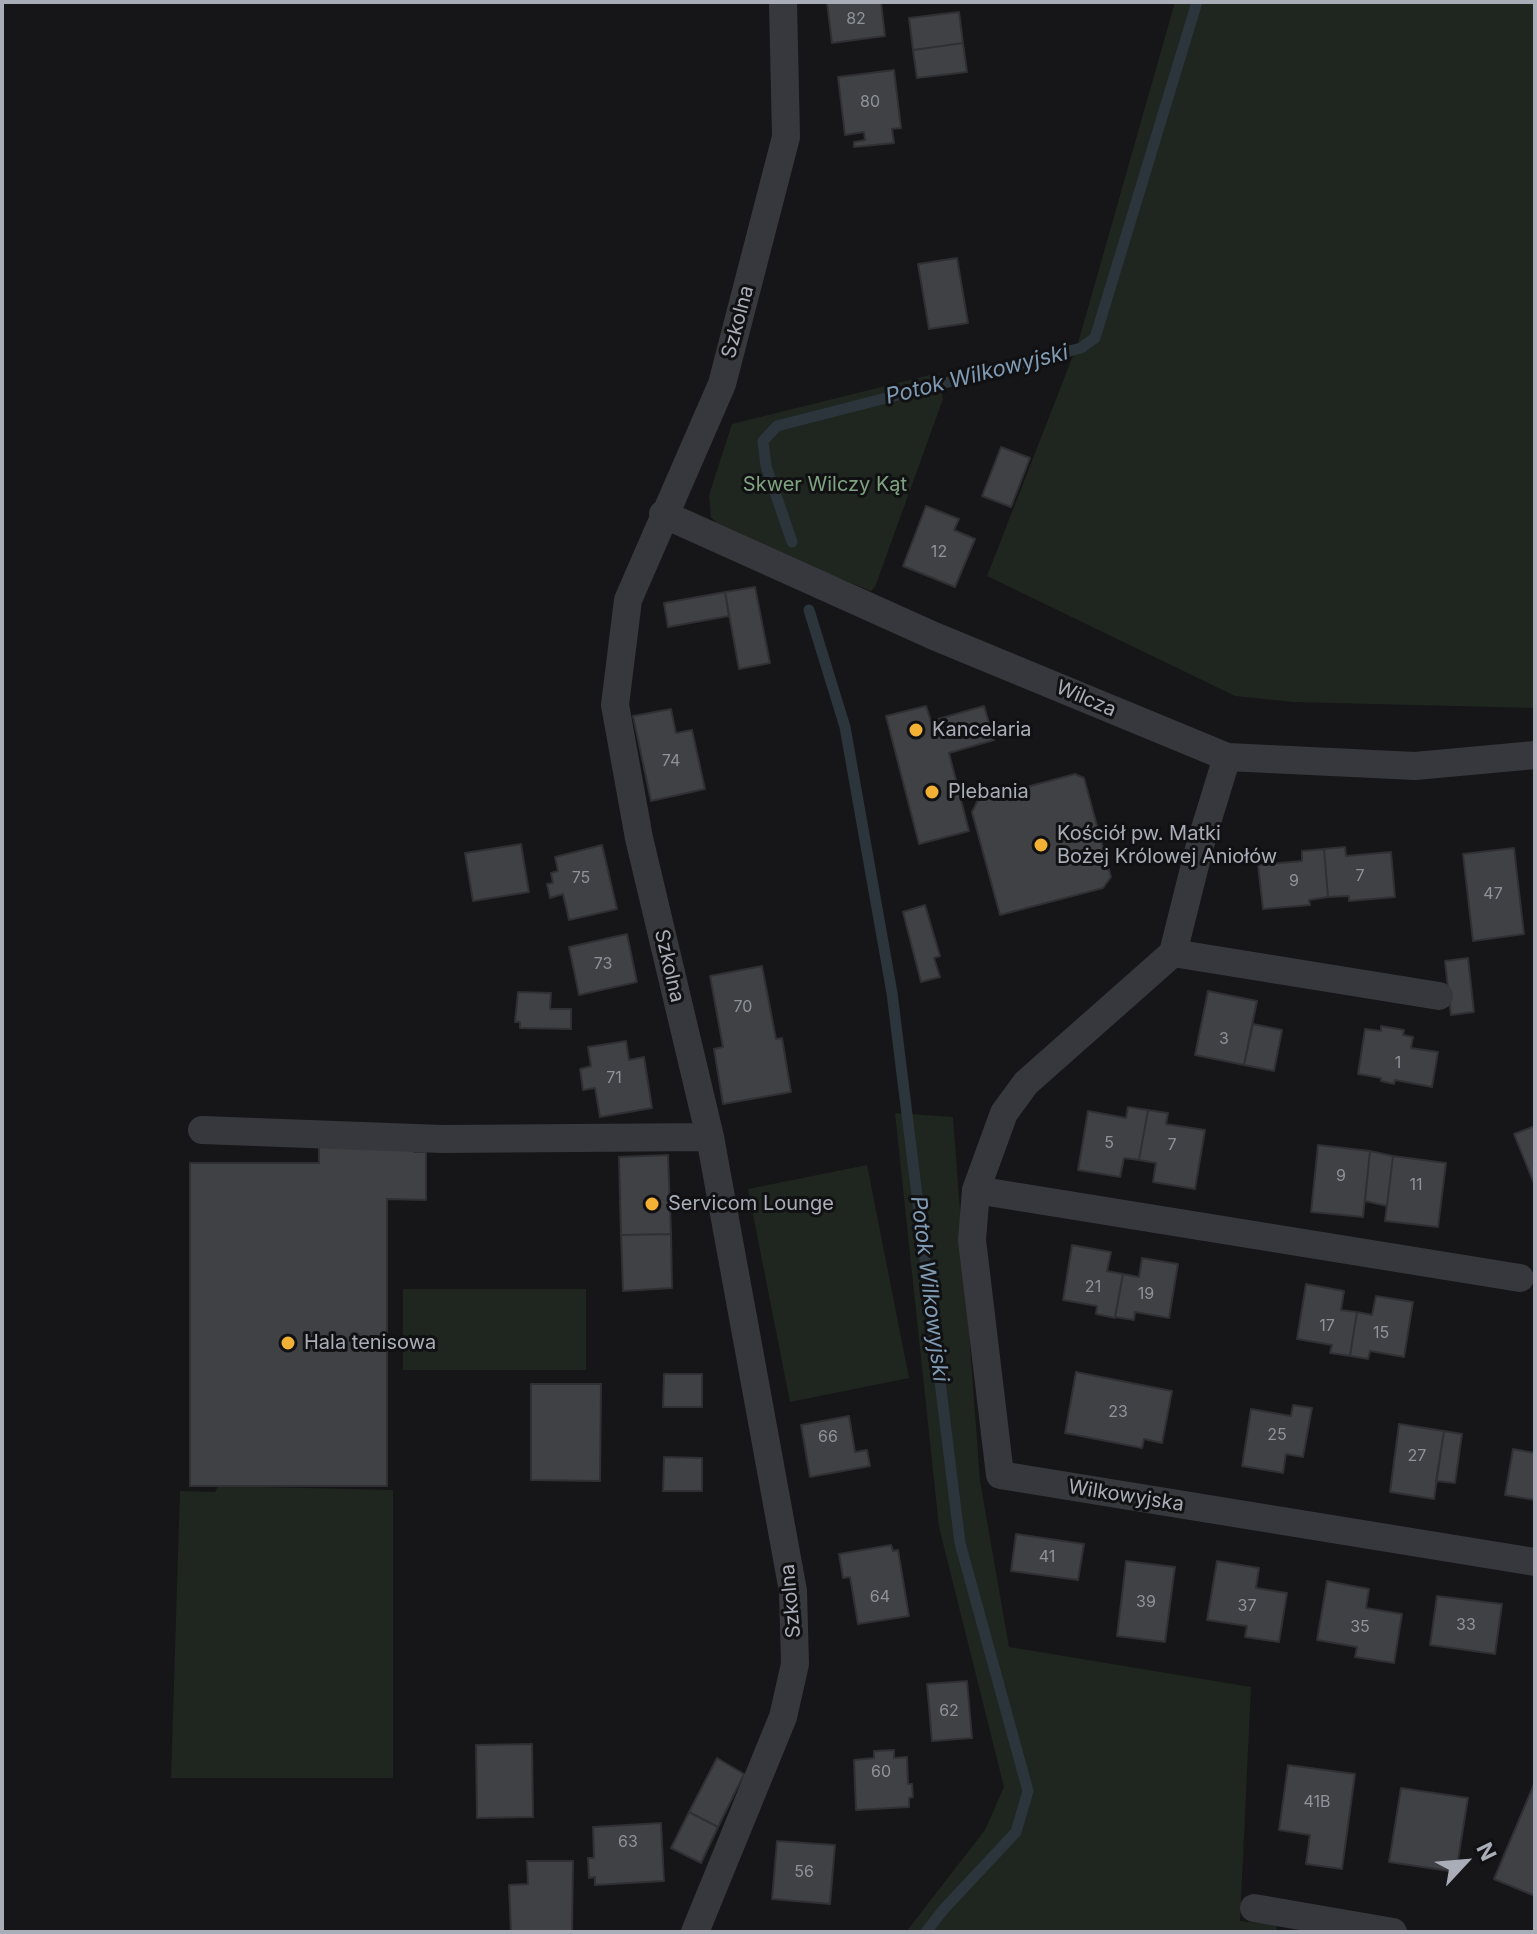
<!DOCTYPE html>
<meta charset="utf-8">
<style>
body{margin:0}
#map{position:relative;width:1537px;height:1934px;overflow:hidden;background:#161618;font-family:Inter,sans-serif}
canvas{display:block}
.frame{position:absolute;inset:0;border:4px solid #a8adb8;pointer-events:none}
.north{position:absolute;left:1425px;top:1822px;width:80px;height:80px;-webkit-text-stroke:6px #111113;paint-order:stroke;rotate:64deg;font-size:22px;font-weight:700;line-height:32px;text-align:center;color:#a8adb8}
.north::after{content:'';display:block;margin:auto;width:28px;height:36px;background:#a8adb8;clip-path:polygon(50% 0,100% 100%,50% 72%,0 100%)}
</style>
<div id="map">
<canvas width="1537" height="1934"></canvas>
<div class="frame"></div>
<div class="north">N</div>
</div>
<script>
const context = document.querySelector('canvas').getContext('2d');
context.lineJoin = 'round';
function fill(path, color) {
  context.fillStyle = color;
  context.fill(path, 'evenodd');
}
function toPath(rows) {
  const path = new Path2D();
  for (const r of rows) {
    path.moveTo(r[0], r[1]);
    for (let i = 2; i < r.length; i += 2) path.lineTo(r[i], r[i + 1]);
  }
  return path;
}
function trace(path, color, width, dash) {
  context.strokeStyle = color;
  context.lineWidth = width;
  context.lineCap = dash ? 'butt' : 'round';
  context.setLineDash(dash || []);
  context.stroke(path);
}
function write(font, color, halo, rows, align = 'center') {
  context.font = font + ' Inter,sans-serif';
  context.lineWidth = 6;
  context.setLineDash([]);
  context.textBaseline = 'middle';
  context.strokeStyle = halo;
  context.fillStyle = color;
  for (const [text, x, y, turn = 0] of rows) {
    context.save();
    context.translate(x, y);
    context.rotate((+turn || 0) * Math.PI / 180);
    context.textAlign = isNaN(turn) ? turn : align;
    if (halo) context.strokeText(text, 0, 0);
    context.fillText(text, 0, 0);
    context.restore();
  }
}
const green = toPath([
 [1175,2,1535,2,1535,708,1293,702,1235,696,987,576,1078,343],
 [938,373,943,399,875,587,871,591,725,532,711,517,709,495,732,424],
 [895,1113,953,1117,980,1481,1009,1647,1251,1687,1240,1921,1277,1925,1276,1932,906,1932,985,1830,1004,1787,939,1527],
 [867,1165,909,1378,790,1402,748,1189],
 [403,1289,586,1289,586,1370,403,1370],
 [218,1486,393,1490,393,1778,171,1778,180,1491,215,1492]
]);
const stream = toPath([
 [792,542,766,466,763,441,777,426,1081,348,1095,338,1197,2],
 [809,610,845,727,892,993,960,1543,1028,1791,1016,1832,943,1910,926,1932]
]);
const building = toPath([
 [827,2,881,2,885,36,832,43,827,2],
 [959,12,963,43,913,50,909,18,959,12],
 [963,43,967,72,917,78,913,50,963,43],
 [894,70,901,128,892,129,894,143,854,147,854,142,865,140,864,132,845,135,838,77,894,70],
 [957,258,968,323,929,329,918,264,957,258],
 [1001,447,1030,458,1011,507,982,496,1001,447],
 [926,506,959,519,954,530,975,539,955,587,903,566,926,506],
 [755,587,770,663,739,669,725,592,755,587],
 [725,592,729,616,668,627,664,603,725,592],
 [926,706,931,721,984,706,994,740,949,753,969,831,919,844,886,716,926,706],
 [671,709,676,733,692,730,705,789,651,801,633,716,671,709],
 [1075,774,1084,778,1111,877,1103,888,1000,915,972,812,978,800,1075,774],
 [521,844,529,892,473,901,465,853,521,844],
 [602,845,617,909,569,920,563,894,550,898,547,884,553,883,551,873,558,871,555,857,602,845],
 [1345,847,1346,856,1391,852,1395,897,1349,901,1349,896,1328,897,1324,849,1345,847],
 [1514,848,1524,934,1473,941,1463,854,1514,848],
 [1324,849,1328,897,1309,900,1310,905,1263,909,1258,865,1302,861,1302,851,1324,849],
 [925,905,940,956,934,958,940,977,921,982,903,912,925,905],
 [627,934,637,982,579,995,569,947,627,934],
 [1468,958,1474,1012,1451,1015,1445,961,1468,958],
 [762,966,776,1039,782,1038,791,1092,723,1104,714,1049,723,1047,710,976,762,966],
 [1208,991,1257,1001,1244,1065,1195,1055,1208,991],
 [518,992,551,993,550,1009,571,1009,571,1029,520,1028,520,1022,515,1022,518,992],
 [1253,1024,1282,1030,1274,1071,1244,1065,1253,1024],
 [1381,1026,1404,1030,1403,1035,1413,1037,1411,1048,1438,1052,1432,1087,1395,1080,1394,1084,1381,1081,1381,1078,1358,1074,1365,1029,1381,1031,1381,1026],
 [626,1041,629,1060,644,1057,652,1108,600,1117,595,1088,583,1090,580,1069,591,1066,588,1047,626,1041],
 [1128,1107,1148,1110,1139,1160,1124,1158,1120,1177,1078,1170,1088,1111,1126,1118,1128,1107],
 [1148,1110,1168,1113,1166,1124,1205,1130,1195,1189,1153,1182,1156,1163,1139,1160,1148,1110],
 [1535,1126,1535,1186,1514,1134,1535,1126],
 [319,1142,414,1143,414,1152,426,1152,426,1200,387,1199,387,1486,190,1486,190,1163,319,1163,319,1142],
 [1318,1145,1370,1151,1363,1217,1311,1212,1318,1145],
 [1370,1151,1393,1156,1387,1206,1365,1201,1370,1151],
 [668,1155,671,1234,621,1235,619,1157,668,1155],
 [1393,1156,1446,1163,1438,1227,1385,1221,1393,1156],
 [671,1234,672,1288,623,1291,621,1235,671,1234],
 [1072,1245,1111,1252,1107,1271,1123,1274,1115,1318,1096,1314,1097,1306,1063,1300,1072,1245],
 [1142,1258,1178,1264,1169,1318,1135,1312,1134,1320,1115,1317,1123,1274,1139,1277,1142,1258],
 [1306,1284,1344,1291,1341,1310,1357,1312,1350,1356,1330,1353,1332,1345,1297,1339,1306,1284],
 [1376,1296,1413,1302,1404,1357,1370,1351,1368,1359,1350,1356,1357,1312,1372,1315,1376,1296],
 [1076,1372,1172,1391,1162,1443,1144,1439,1142,1448,1065,1433,1076,1372],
 [664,1374,702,1374,702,1407,663,1407,664,1374],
 [531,1384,601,1384,600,1481,531,1480,531,1384],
 [1293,1405,1312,1408,1303,1457,1286,1454,1283,1473,1242,1466,1251,1409,1291,1416,1293,1405],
 [849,1416,855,1452,867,1450,870,1466,810,1477,801,1425,849,1416],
 [1399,1424,1444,1431,1434,1499,1390,1492,1399,1424],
 [1444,1431,1462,1434,1455,1483,1436,1481,1444,1431],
 [1513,1449,1535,1453,1535,1500,1505,1495,1513,1449],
 [664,1457,702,1458,702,1491,663,1491,664,1457],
 [1016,1534,1084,1544,1078,1580,1011,1571,1016,1534],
 [891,1545,893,1551,898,1550,909,1616,858,1624,850,1577,843,1578,839,1554,891,1545],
 [1126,1561,1175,1567,1165,1642,1117,1636,1126,1561],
 [1217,1561,1259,1568,1256,1588,1287,1593,1279,1642,1245,1637,1247,1626,1207,1620,1217,1561],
 [1327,1581,1369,1589,1366,1608,1402,1614,1394,1663,1355,1657,1357,1647,1317,1640,1327,1581],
 [1437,1596,1502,1604,1495,1654,1430,1645,1437,1596],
 [967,1681,972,1738,932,1741,927,1684,967,1681],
 [532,1744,533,1817,477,1818,476,1745,532,1744],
 [894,1750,894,1758,907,1757,908,1784,912,1784,913,1797,909,1798,909,1807,856,1810,854,1760,874,1758,874,1751,894,1750],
 [717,1758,744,1774,718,1827,689,1812,717,1758],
 [1288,1765,1355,1774,1342,1869,1306,1864,1310,1835,1279,1830,1288,1765],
 [1535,1782,1535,1896,1494,1879,1535,1782],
 [1401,1788,1468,1798,1456,1872,1389,1862,1401,1788],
 [689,1812,718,1827,701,1863,671,1848,689,1812],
 [661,1823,664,1881,595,1885,595,1877,589,1878,588,1858,594,1858,593,1827,661,1823],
 [777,1841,835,1845,830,1904,772,1899,777,1841],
 [527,1861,573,1861,572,1932,511,1932,509,1885,528,1884,527,1861]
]);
const minor = toPath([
 [663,514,934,636,1227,757,1415,766,1535,755],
 [1227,757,1200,845,1173,953,1026,1083,1004,1113,976,1190,972,1240,1000,1475,1535,1562],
 [1173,953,1439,996],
 [202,1130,442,1139,710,1137],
 [976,1190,1520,1278],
 [1254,1908,1393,1932],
 [695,1932,783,1717,795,1664,793,1591,710,1137,639,838,615,705,628,600,722,384,786,137,783,2]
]);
const markers = [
 [916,730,8,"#f2b134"],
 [932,792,8,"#f2b134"],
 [1041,845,8,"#f2b134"],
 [652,1204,8,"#f2b134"],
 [288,1343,8,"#f2b134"]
];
const numberNames = [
 ["82",856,19],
 ["80",870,102],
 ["12",939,552],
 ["74",671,761],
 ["7",1360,876],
 ["75",581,878],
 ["9",1294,881],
 ["47",1493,894],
 ["73",603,964],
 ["70",743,1007],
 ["3",1224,1039],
 ["1",1398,1063],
 ["71",614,1078],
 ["5",1109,1143],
 ["7",1172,1145],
 ["9",1341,1176],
 ["11",1416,1185],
 ["21",1093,1287],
 ["19",1146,1294],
 ["17",1327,1326],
 ["15",1381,1333],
 ["23",1118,1412],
 ["25",1277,1435],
 ["66",828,1437],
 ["27",1417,1456],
 ["41",1047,1557],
 ["64",880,1597],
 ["39",1146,1602],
 ["37",1247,1606],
 ["33",1466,1625],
 ["35",1360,1627],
 ["62",949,1711],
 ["60",881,1772],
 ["41B",1317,1802],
 ["63",628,1842],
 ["56",804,1872]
];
const streetNames = [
 ["Szkolna",738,322,-75],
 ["Wilcza",1086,699,23],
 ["Szkolna",669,966,77],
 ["Wilkowyjska",1126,1496,9],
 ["Szkolna",791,1601,-95]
];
const parkNames = [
 ["Skwer Wilczy Kąt",825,485]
];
const poiNames = [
 ["Kancelaria",932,730],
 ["Plebania",948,792],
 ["Kościół pw. Matki",1057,834],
 ["Bożej Królowej Aniołów",1057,857],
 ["Servicom Lounge",668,1204],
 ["Hala tenisowa",304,1343]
];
const waterNames = [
 ["Potok Wilkowyjski",977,375,-14],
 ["Potok Wilkowyjski",929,1289,83]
];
fill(green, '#1e261f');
trace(stream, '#2c353c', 11);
fill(building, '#404145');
trace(building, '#303034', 2);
trace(minor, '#37383d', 28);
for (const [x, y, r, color] of markers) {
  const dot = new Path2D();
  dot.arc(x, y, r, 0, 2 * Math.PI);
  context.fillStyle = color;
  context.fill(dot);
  trace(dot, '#111113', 3);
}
write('16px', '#8e929b', null, numberNames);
write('20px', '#a8adb8', '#111113', streetNames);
write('20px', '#7fa381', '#111113', parkNames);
write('20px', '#a8adb8', '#111113', poiNames, 'left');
write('italic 22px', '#7f9bb3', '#111113', waterNames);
</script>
